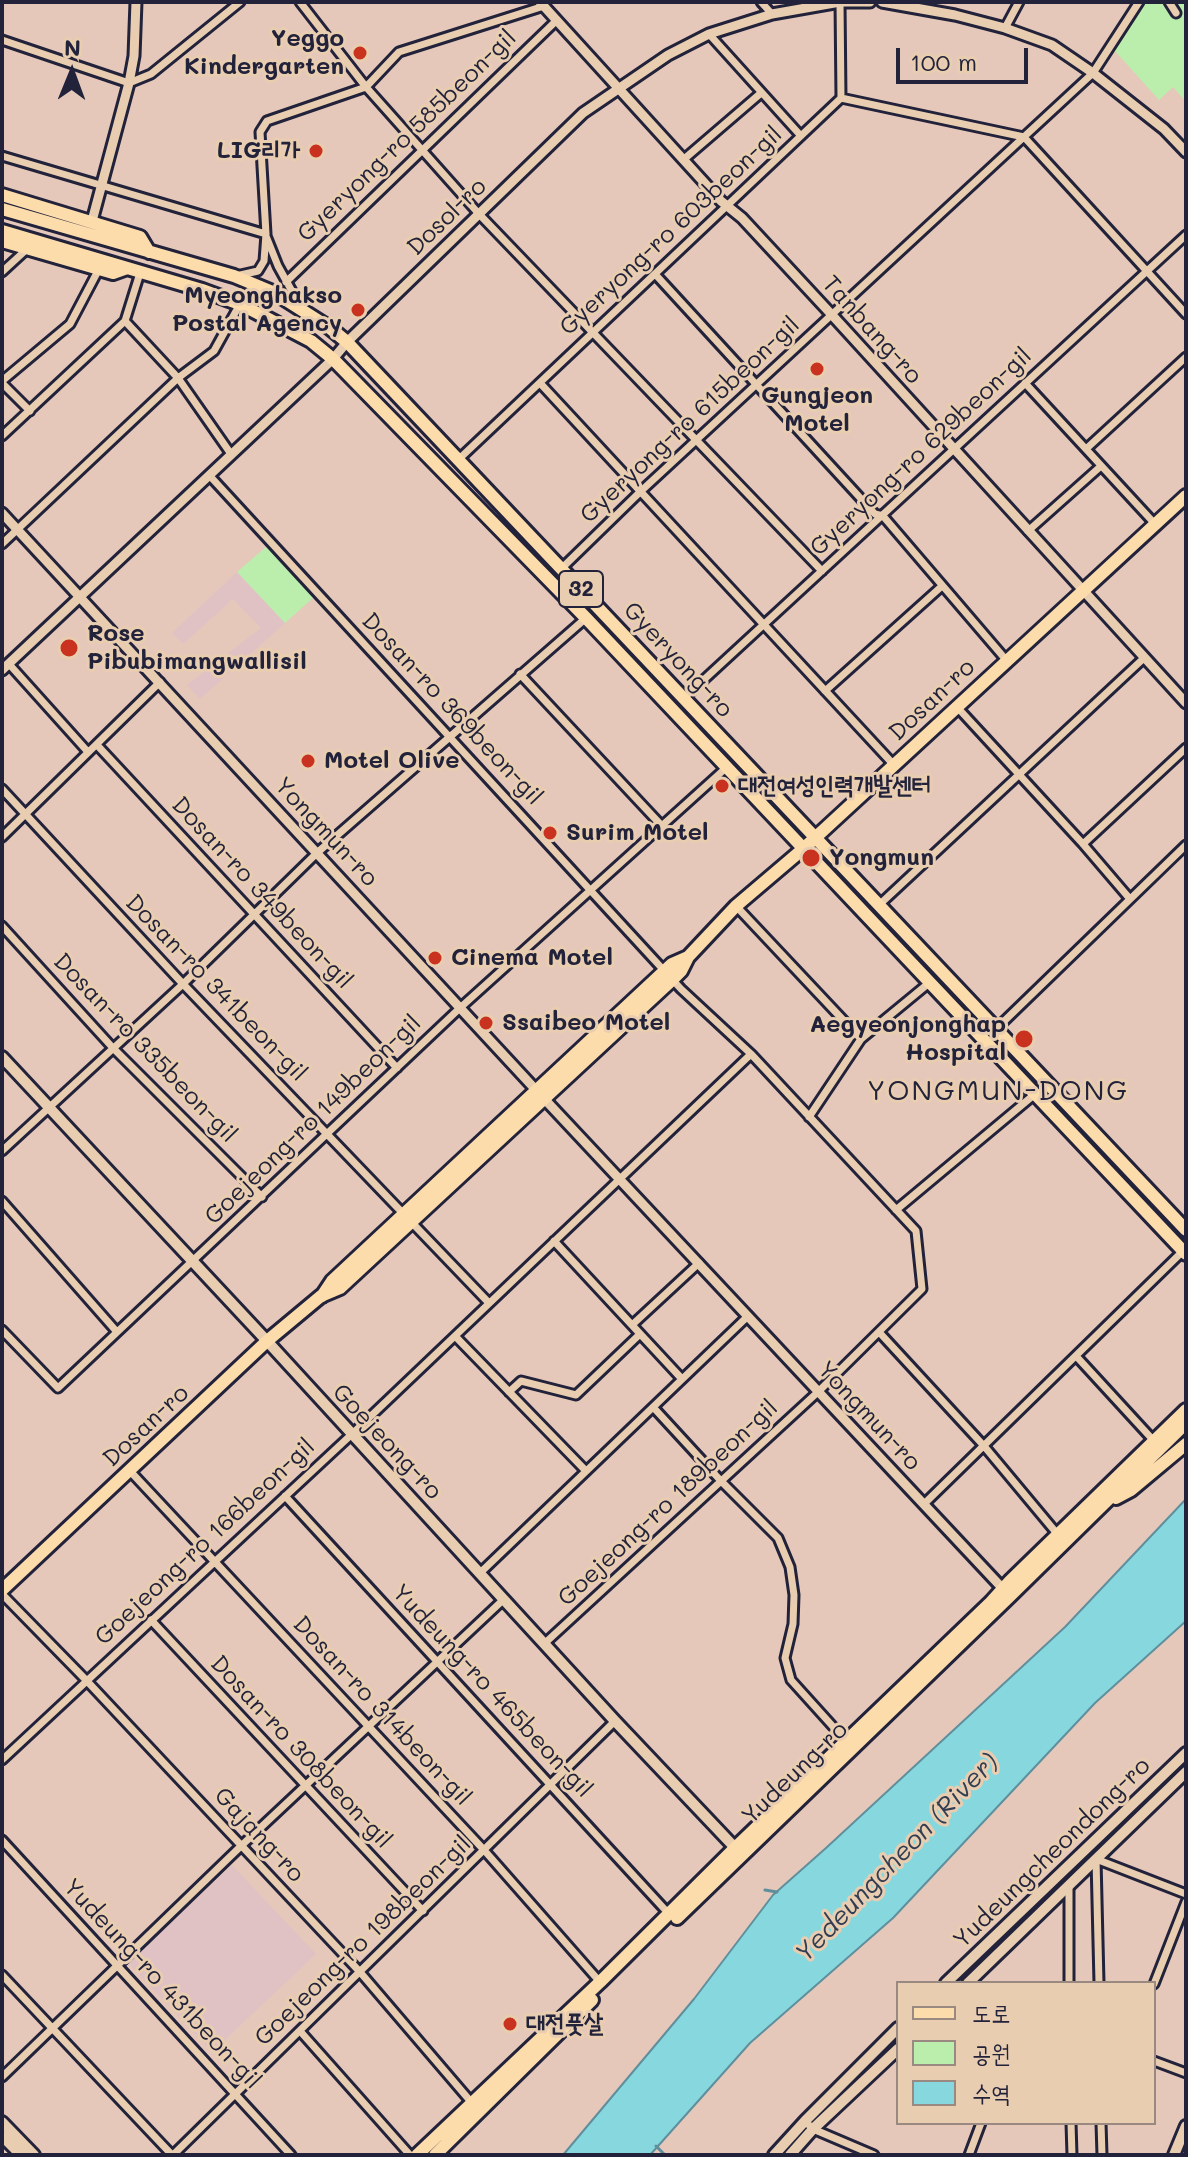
<!DOCTYPE html>
<meta charset="utf-8">
<style>
body{margin:0}
#map{position:relative;width:1188px;height:2157px;overflow:hidden;background:#e5c8ba;font-family:Mali,"Poor Story",sans-serif}
canvas{display:block}
.frame{position:absolute;inset:0;border:4px solid #22223b;pointer-events:none}
.legend{position:absolute;left:896px;top:1981px;width:260px;height:144px;box-sizing:border-box;background:#e9cdb0;border:2px solid #998981;margin:0;padding:10px 14px;list-style:none;font-size:24px;color:#22223b}
.legend li{display:flex;align-items:center;gap:16px;height:40px}
.legend b{width:40px;border:2px solid #998981}
.north{position:absolute;left:32px;top:32px;width:80px;height:80px;-webkit-text-stroke:6px #e9cdb0;paint-order:stroke;rotate:1deg;font-size:22px;font-weight:700;line-height:32px;text-align:center;color:#22223b}
.north::after{content:'';display:block;margin:auto;width:28px;height:36px;background:#22223b;clip-path:polygon(50% 0,100% 100%,50% 72%,0 100%)}
.scale{position:absolute;left:896px;top:48px;width:132px;height:36px;box-sizing:border-box;border:4px solid #22223b;border-top:0;padding-left:10px;font-size:24px;line-height:28px;white-space:nowrap;color:#22223b;-webkit-text-stroke:6px #e9cdb0;paint-order:stroke}
</style>
<div id="map">
<canvas width="1188" height="2157"></canvas>
<div class="frame"></div>
<ul class="legend">
<li><b style="height:10px;background:#fddcac"></b>도로</li>
<li><b style="height:22px;background:#bbedad"></b>공원</li>
<li><b style="height:22px;background:#87d8de"></b>수역</li>
</ul>
<div class="north">N</div>
<div class="scale">100 m</div>
</div>
<script>
const context = document.querySelector('canvas').getContext('2d');
context.lineJoin = 'round';
function fill(path, color) {
  context.fillStyle = color;
  context.fill(path, 'evenodd');
}
function toPath(rows) {
  const path = new Path2D();
  for (const r of rows) {
    path.moveTo(r[0], r[1]);
    for (let i = 2; i < r.length; i += 2) path.lineTo(r[i], r[i + 1]);
  }
  return path;
}
function trace(path, color, width, dash) {
  context.strokeStyle = color;
  context.lineWidth = width;
  context.lineCap = dash ? 'butt' : 'round';
  context.setLineDash(dash || []);
  context.stroke(path);
}
function write(font, color, halo, rows, align = 'center') {
  context.font = font + ' Mali,"Poor Story",sans-serif';
  context.lineWidth = 6;
  context.setLineDash([]);
  context.textBaseline = 'middle';
  context.strokeStyle = halo;
  context.fillStyle = color;
  for (const [text, x, y, turn = 0] of rows) {
    context.save();
    context.translate(x, y);
    context.rotate((+turn || 0) * Math.PI / 180);
    context.textAlign = isNaN(turn) ? turn : align;
    if (halo) context.strokeText(text, 0, 0);
    context.fillText(text, 0, 0);
    context.restore();
  }
}
const built = toPath([
 [237,572,285,623,200,699,187,685,261,628,233,599,183,644,172,633],
 [232,1865,316,1954,212,2052,128,1963]
]);
const green = toPath([
 [1143,2,1186,2,1186,102,1173,87,1159,100,1114,50],
 [266,547,278,548,313,587,315,596,285,623,237,572]
]);
const water = toPath([
 [1186,1499,1186,1621,1095,1703,893,1918,750,2043,650,2155,563,2155,694,1999,773,1895,826,1848,1065,1627,1186,1499]
]);
const stream = toPath([
 [765,1890,777,1892],
 [656,2146,665,2155]
]);
const minor = toPath([
 [300,2,366,87,479,214,822,571],
 [761,2,772,14],
 [1169,2,1176,13],
 [1005,28,1019,2],
 [709,34,801,136],
 [2,40,129,83,151,74,240,2],
 [841,98,1024,137,1186,314],
 [2,156,266,234],
 [683,160,761,93],
 [266,236,278,266,299,304],
 [2,272,27,249],
 [655,274,875,514,883,516,1007,661],
 [236,276,258,271,264,261,266,234,260,132,267,121,366,87,399,52,544,6],
 [286,282,557,20],
 [125,321,178,378,231,454],
 [2,381,70,324,99,269],
 [2,383,30,411],
 [540,383,894,765],
 [1025,383,1155,524],
 [2,436,125,321,140,273],
 [1086,449,1186,357],
 [459,459,841,98,840,2],
 [209,475,681,989,751,1054,916,1231,922,1289,819,1391,545,1643],
 [1028,531,1101,466],
 [2,544,178,378,214,351,240,304],
 [562,568,640,492,1093,73,1139,2],
 [9,664,88,752],
 [520,674,661,825],
 [825,691,942,586],
 [684,698,1186,235],
 [957,707,1083,844,1130,899],
 [97,745,397,1068],
 [2,789,183,984,489,1303],
 [2,837,160,682],
 [1083,844,1186,748],
 [879,905,1144,658],
 [736,906,861,1039],
 [2,926,113,1048,262,1197],
 [996,1029,1186,845],
 [809,1117,861,1039,929,983],
 [2,1151,183,984,318,852,586,618],
 [2,1201,117,1332],
 [896,1210,1035,1094],
 [554,1241,682,1379],
 [632,1325,699,1263],
 [2,1330,58,1388,461,1007,727,767],
 [879,1332,984,1446,1059,1536],
 [455,1336,586,1471],
 [1077,1357,1154,1441],
 [509,1392,521,1381,576,1395,640,1334],
 [653,1407,721,1481,778,1538,790,1567,794,1595,793,1624,785,1658,791,1680,846,1741],
 [130,1471,484,1850,600,1982],
 [285,1496,669,1914],
 [924,1504,1183,1251],
 [480,1573,748,1316],
 [2,1594,86,1680,360,1972,472,2103],
 [151,1620,423,1911],
 [2,1760,352,1434,751,1054],
 [2,1840,291,2155],
 [1069,1885,1069,1983],
 [2,1975,172,2155],
 [1099,1983,1096,1859,1186,1894],
 [1154,1984,1186,1902],
 [300,2031,410,2155],
 [1154,2061,1186,2073],
 [2,2077,241,1846,503,1600],
 [805,2121,813,2129,874,2155],
 [1071,2123,1072,2155],
 [1101,2123,1102,2155],
 [173,2155,615,1721],
 [969,2155,981,2123]
]);
const tertiary = toPath([
 [540,2,721,201,742,218,832,315,1186,703],
 [882,2,955,15,1005,28,1052,45,1093,73,1164,129,1186,152],
 [92,221,129,83,134,56,136,2],
 [2,513,536,1090,1005,1591],
 [2,670,333,359,347,342,583,113,668,55,709,34,772,14,840,2,870,2]
]);
const secondary = toPath([
 [2,1057,267,1341,615,1721,740,1853],
 [946,1983,1186,1753],
 [968,1983,1186,1772],
 [2,2122,34,2155],
 [2,2136,21,2155],
 [774,2155,805,2121,898,2028],
 [790,2155,813,2129,898,2049],
 [1174,2155,1186,2126]
]);
const primary = toPath([
 [2,195,140,237,149,252],
 [2,209,234,276,275,293,330,328,347,342,1186,1230],
 [2,231,202,290,240,304,311,341,333,359,586,618,1186,1254],
 [2,241,113,273,127,268],
 [322,1296,332,1281,672,964,688,957],
 [1116,1498,1131,1490,1186,1444],
 [2,1590,267,1341,321,1296,340,1288,673,979,681,971,688,957,736,906,803,849,1186,496],
 [677,1918,1010,1596,1186,1423],
 [417,2155,600,1982,735,1848,991,1602,1010,1581,1186,1410],
 [435,2155,592,2000]
]);
const markers = [
 [360,53,8,"#c8321e"],
 [316,151,8,"#c8321e"],
 [358,310,8,"#c8321e"],
 [817,369,8,"#c8321e"],
 [69,648,10,"#c8321e"],
 [308,761,8,"#c8321e"],
 [722,786,8,"#c8321e"],
 [550,833,8,"#c8321e"],
 [811,858,10,"#c8321e"],
 [435,958,8,"#c8321e"],
 [486,1023,8,"#c8321e"],
 [1024,1039,10,"#c8321e"],
 [510,2024,8,"#c8321e"]
];
const shields = [
 [581,589,44]
];
const shieldNames = [
 ["32",581,589]
];
const poiNames = [
 ["Yeggo",344,39,"right"],
 ["Kindergarten",344,67,"right"],
 ["LIG리가",300,151,"right"],
 ["Myeonghakso",342,296,"right"],
 ["Postal Agency",342,324,"right"],
 ["Gungjeon",817,396,"center"],
 ["Motel",817,424,"center"],
 ["Rose",87,634],
 ["Pibubimangwallisil",87,662],
 ["Motel Olive",324,761],
 ["대전여성인력개발센터",738,786],
 ["Surim Motel",566,833],
 ["Yongmun",829,858],
 ["Cinema Motel",451,958],
 ["Ssaibeo Motel",502,1023],
 ["Aegyeonjonghap",1006,1025,"right"],
 ["Hospital",1006,1053,"right"],
 ["대전풋살",526,2024]
];
const streetNames = [
 ["Gyeryong-ro 585beon-gil",407,136,-44],
 ["Dosol-ro",447,217,-44],
 ["Gyeryong-ro 603beon-gil",671,231,-43],
 ["Tanbang-ro",872,330,48],
 ["Gyeryong-ro 615beon-gil",690,420,-43],
 ["Gyeryong-ro 629beon-gil",921,452,-43],
 ["Gyeryong-ro",678,660,47],
 ["Dosan-ro",932,700,-43],
 ["Dosan-ro 369beon-gil",452,709,47],
 ["Yongmun-ro",326,832,47],
 ["Dosan-ro 349beon-gil",262,893,47],
 ["Dosan-ro 341beon-gil",216,988,46],
 ["Dosan-ro 335beon-gil",145,1048,46],
 ["Goejeong-ro 149beon-gil",313,1120,-44],
 ["Yongmun-ro",869,1416,47],
 ["Dosan-ro",146,1426,-43],
 ["Goejeong-ro",387,1442,47],
 ["Goejeong-ro 189beon-gil",668,1503,-43],
 ["Goejeong-ro 166beon-gil",205,1542,-43],
 ["Yudeung-ro 465beon-gil",492,1691,47],
 ["Dosan-ro 314beon-gil",382,1711,47],
 ["Dosan-ro 308beon-gil",301,1752,47],
 ["Yudeung-ro",795,1773,-44],
 ["Gajang-ro",259,1835,47],
 ["Yudeungcheondong-ro",1052,1853,-44],
 ["Goejeong-ro 198beon-gil",363,1941,-44],
 ["Yudeung-ro 431beon-gil",162,1984,47]
];
const waterNames = [
 ["Yedeungcheon (River)",897,1858,-46]
];
const quarterNames = [
 ["YONGMUN-DONG",998,1091]
];
fill(built, '#e0c2c5');
fill(green, '#bbedad');
fill(water, '#87d8de');
trace(water, '#5f8f9d', 2);
trace(stream, '#5f8f9d', 3);
trace(minor, '#22223b', 13);
trace(tertiary, '#22223b', 15);
trace(secondary, '#22223b', 16);
trace(primary, '#22223b', 18);
trace(minor, '#e9cdb0', 7);
trace(tertiary, '#e9cdb0', 9);
trace(secondary, '#e9cdb0', 10);
trace(primary, '#fddcac', 12);
for (const [x, y, r, color] of markers) {
  const dot = new Path2D();
  dot.arc(x, y, r, 0, 2 * Math.PI);
  context.fillStyle = color;
  context.fill(dot);
  trace(dot, '#e9cdb0', 3);
}
for (const [x, y, w] of shields) {
  const box = new Path2D();
  box.roundRect(x - w / 2, y - 18, w, 36, 6);
  context.fillStyle = '#e9cdb0';
  context.fill(box);
  trace(box, '#22223b', 2);
}
write('bold 22px', '#22223b', null, shieldNames);
write('bold 24px', '#22223b', '#e9cdb0', poiNames, 'left');
write('24px', '#22223b', '#e9cdb0', streetNames);
write('italic 26px', '#313d53', '#e9cdb0', waterNames);
context.letterSpacing = '2px';
write('28px', '#22223b', '#e9cdb0', quarterNames);
context.letterSpacing = '0px';
</script>
